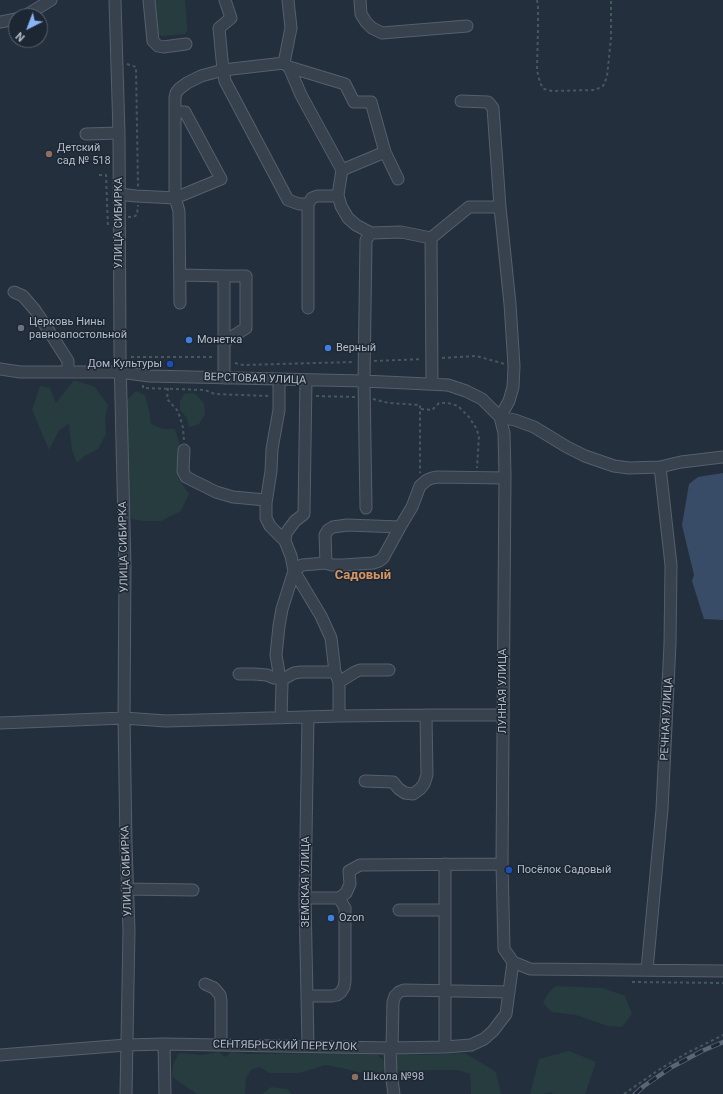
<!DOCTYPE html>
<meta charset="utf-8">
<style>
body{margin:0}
#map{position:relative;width:723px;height:1094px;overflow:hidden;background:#242f3e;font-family:Roboto,sans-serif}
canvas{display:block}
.north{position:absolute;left:8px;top:8px;width:40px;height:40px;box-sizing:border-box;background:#1d2633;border:1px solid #59626f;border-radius:50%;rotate:222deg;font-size:11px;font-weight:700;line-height:16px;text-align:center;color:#b4bcc9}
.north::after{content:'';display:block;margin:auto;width:14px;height:18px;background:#8ab4f8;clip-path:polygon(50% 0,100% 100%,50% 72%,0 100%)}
</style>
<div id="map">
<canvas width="723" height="1094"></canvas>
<div class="north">N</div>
</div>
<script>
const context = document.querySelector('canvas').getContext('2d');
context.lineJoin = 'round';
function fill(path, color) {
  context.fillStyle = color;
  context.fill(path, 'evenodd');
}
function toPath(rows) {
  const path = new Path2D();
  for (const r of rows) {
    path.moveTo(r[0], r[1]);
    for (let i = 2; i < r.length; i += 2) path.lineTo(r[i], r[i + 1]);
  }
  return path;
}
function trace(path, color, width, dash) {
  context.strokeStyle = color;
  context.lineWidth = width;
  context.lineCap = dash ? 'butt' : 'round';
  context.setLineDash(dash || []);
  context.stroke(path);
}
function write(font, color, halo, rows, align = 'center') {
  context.font = font + ' Roboto,sans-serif';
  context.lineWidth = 3;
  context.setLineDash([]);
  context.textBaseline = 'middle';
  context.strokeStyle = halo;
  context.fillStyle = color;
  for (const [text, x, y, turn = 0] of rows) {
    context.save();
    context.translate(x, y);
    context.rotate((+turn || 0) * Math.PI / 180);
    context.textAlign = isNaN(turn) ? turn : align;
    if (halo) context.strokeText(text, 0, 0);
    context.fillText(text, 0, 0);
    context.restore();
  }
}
const green = toPath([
 [154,0,185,0,187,26,187,31,185,34,162,36,158,35,156,32],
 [74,380,95,387,108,405,105,418,106,434,98,449,83,457,77,463,72,450,69,424,59,430,49,450,32,410,40,386,50,388,56,403],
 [136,391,145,395,149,410,151,424,163,429,175,429,179,442,178,478,189,494,181,511,161,521,144,521,132,519,129,510,126,429,127,400],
 [194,393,204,403,205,414,199,424,189,427,187,418,180,410,180,401,184,394],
 [555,986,603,988,625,996,632,1014,622,1027,608,1026,576,1015,551,1012,543,1003,547,995],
 [569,1051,596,1062,585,1094,553,1094,551,1092,543,1094,530,1094,539,1059],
 [219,1052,225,1057,231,1052,249,1054,344,1053,378,1055,385,1062,386,1069,379,1074,367,1074,337,1067,325,1065,300,1073,270,1073,259,1067,251,1070,246,1078,245,1094,197,1094,172,1077,173,1064,179,1053,202,1055],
 [465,1053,496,1072,501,1094,471,1094,470,1074,458,1070,431,1070,401,1072,391,1065,398,1054,421,1055],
 [271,1087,287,1089,292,1094,262,1094]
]);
const water = toPath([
 [723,473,723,620,704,619,692,581,694,575,682,525,689,484,698,477]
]);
const path = toPath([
 [537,0,538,7,538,28,537,70,540,83,544,89,552,91,595,90,603,86,607,77,611,38,611,0],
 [127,64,136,67,138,187],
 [99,175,106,175,108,228],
 [128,217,133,217,137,215,138,205],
 [131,357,214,357],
 [442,358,476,356,505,364],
 [374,361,422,359],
 [235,363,243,365,354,362],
 [143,385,143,388,205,390,215,394,269,396],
 [168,388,167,399,177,410,180,417,183,428,184,441],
 [316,396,355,397],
 [373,399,389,403,420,405,420,473],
 [421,409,432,410,439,403,448,403,458,406,469,417,476,428,479,436,477,468],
 [632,982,723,983],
 [624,1094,660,1069,687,1053,723,1035]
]);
const minor = toPath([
 [115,0,119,133,120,358,125,567,124,718,126,844,129,931,126,1094],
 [149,0,153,41,158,46,163,47,186,44],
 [225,0,231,18,219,28,223,70,225,81,288,200,299,204,308,204],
 [360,0,361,14,366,22,372,28,382,33,467,26],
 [25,16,51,0],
 [0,22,16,19],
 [286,65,289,67,345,84,354,102,371,102,385,152,398,179],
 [289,67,301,95,342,170,338,195,341,206,348,218,356,225,371,233],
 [461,101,488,102,493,108,500,207,510,304,514,366,513,387,509,401,500,417],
 [86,134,119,133],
 [342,170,385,152],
 [119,194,136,196,175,198,221,179,185,112,175,112],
 [431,238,432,384],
 [180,275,224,276,224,378],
 [224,276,246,276,246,328,224,342],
 [14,292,23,296,35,310,47,328,68,361,68,372],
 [180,303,179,211,175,198,175,98,176,93,179,89,187,83,201,76,223,70,284,63,291,28,288,0],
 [308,308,308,204,312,198,317,196,338,196],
 [0,369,20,372,120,372,149,376,364,381,448,385,466,391,482,399,500,417],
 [279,380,279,410,272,449,271,471,266,503,266,518,270,526,285,541],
 [306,380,304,514,295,521,286,533,285,541,291,556,294,571,321,616,331,638,335,672,339,682,339,716],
 [500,417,504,433,505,475,502,864,504,949,513,962],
 [500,417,515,420,534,427,567,447,585,456,614,466,629,468,660,467,681,462,723,457],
 [184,450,183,471,186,477,216,492,233,497,266,500],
 [366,508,364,381,366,240,371,233,401,232,431,238,469,207,500,207],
 [400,527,383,558,379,561,373,563,343,565,332,565,326,563,325,535,328,530,333,527,347,525,400,527,412,507,420,486,427,480,432,478,438,477,505,478],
 [239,674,254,674,267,675,274,678,285,678,294,673,301,672,335,672],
 [339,682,355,672,360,670,389,670],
 [281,718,282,684,279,673,276,655,279,626,282,609,294,571,302,565,326,563],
 [0,723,124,718,166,721,339,716,426,715,503,715],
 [365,781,393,782,399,789,405,793,413,794,420,789,424,784,427,775,426,715],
 [445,864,445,1047],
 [127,889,193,890],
 [305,898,339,898,346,893,350,884,349,871,360,865,502,864],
 [399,910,445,910],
 [513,962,530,969,723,971],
 [647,970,662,809,670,644,671,565,660,467],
 [205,984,214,988,220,995,221,1000,221,1045],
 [307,996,332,996,337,995,341,992,344,987,345,981,345,908,339,898],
 [164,1044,165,1094],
 [308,1046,305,898,308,717],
 [390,1048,391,1073,394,1094],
 [392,1048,393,1002,395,996,399,992,404,990,509,992],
 [0,1055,126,1045,164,1044,390,1048,445,1047,471,1045,484,1039,493,1031,506,1014,513,962]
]);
const rail = toPath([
 [635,1094,644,1086,672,1067,702,1051,723,1042]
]);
const markers = [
 [49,154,4,"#8d6e63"],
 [21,328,4,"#6b7280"],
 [189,340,4,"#3f7fe0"],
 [328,348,4,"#3f7fe0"],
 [170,364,4,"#1a4fb4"],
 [509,870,4,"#1a4fb4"],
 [331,918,4,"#3f7fe0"],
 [355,1077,4,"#8d6e63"]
];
const poiNames = [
 ["Детский",57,148],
 ["сад № 518",57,161],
 ["Церковь Нины",29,322],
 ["равноапостольной",29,335],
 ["Монетка",197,340],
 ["Верный",336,348],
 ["Дом Культуры",162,364,"right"],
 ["Посёлок Садовый",517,870],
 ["Ozon",339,918],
 ["Школа №98",363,1077]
];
const streetNames = [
 ["УЛИЦА СИБИРКА",119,223,-90],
 ["ВЕРСТОВАЯ УЛИЦА",255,379,2],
 ["УЛИЦА СИБИРКА",124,547,-91],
 ["ЛУННАЯ УЛИЦА",503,691,-90],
 ["РЕЧНАЯ УЛИЦА",667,719,-87],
 ["УЛИЦА СИБИРКА",127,871,-92],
 ["ЗЕМСКАЯ УЛИЦА",306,882,-90],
 ["СЕНТЯБРЬСКИЙ ПЕРЕУЛОК",285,1046,1]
];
const quarterNames = [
 ["Садовый",363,576]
];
fill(green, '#263c3f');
fill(water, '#394c67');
trace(minor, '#565f6c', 13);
trace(path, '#44595c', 2, [3, 3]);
trace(minor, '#38414e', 11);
trace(rail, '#5a6575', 4.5);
trace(rail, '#1d2633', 3, [9]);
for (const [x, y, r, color] of markers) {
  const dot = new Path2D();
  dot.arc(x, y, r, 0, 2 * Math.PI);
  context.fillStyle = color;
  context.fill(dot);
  trace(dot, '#1d2633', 1.5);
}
write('11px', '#b4bcc9', '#1d2633', poiNames, 'left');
write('11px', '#b4bcc9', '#1d2633', streetNames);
write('bold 13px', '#d59563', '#1d2633', quarterNames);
</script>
